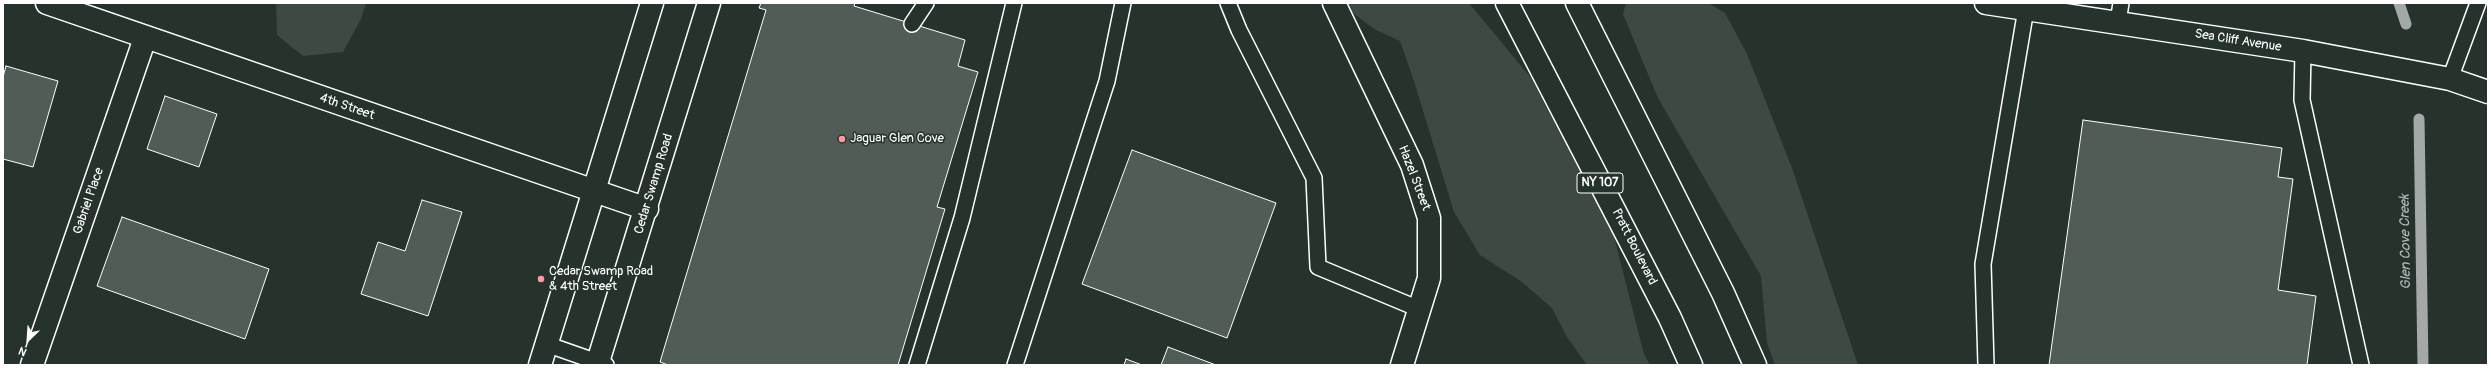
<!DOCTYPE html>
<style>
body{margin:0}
#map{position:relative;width:2491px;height:368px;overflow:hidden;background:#26332d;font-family:Pangolin,sans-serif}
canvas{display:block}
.frame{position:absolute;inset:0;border:4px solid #fff;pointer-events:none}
.north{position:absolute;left:8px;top:320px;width:40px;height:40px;-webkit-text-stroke:3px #26332d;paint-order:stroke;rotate:205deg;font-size:11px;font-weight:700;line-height:16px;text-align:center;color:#fff}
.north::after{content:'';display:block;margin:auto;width:14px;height:18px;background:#fff;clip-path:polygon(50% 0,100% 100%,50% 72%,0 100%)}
</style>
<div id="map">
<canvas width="2491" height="368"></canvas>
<div class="frame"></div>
<div class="north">N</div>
</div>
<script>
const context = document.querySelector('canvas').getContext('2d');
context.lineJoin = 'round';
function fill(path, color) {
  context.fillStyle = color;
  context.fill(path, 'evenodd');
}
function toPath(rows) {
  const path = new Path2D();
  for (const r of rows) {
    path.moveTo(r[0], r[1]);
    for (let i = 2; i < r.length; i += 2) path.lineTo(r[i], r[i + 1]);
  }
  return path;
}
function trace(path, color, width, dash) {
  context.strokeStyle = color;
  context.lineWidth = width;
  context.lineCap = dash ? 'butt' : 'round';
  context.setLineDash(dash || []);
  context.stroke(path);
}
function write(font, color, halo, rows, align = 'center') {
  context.font = font + ' Pangolin,sans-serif';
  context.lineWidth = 3;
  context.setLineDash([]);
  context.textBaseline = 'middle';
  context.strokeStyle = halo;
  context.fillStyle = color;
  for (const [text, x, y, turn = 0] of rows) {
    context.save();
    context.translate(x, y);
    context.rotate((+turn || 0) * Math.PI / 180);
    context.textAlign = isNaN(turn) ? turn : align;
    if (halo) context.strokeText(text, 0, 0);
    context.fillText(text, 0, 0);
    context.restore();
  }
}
const green = toPath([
 [276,3,366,3,361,19,343,52,303,56,277,35],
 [1346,3,1469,3,1531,78,1614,237,1644,354,1650,365,1587,365,1567,337,1552,308,1522,282,1480,255,1454,212,1414,81,1400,41,1376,30,1350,11],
 [1626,3,1708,3,1725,13,1747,54,1792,168,1858,365,1775,365,1767,343,1761,276,1658,98,1623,14]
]);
const stream = toPath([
 [2399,3,2406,24],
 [2419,119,2423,365]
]);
const building = toPath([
 [761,3,855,3,854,6,965,40,958,66,978,72,937,207,945,209,898,365,668,365,660,362,766,10,759,8,761,3],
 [6,66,58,81,33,167,3,159,3,77,6,66],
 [165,96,217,114,199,167,147,149,165,96],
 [2083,120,2282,148,2278,177,2293,179,2278,290,2316,296,2307,365,2049,365,2083,120],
 [1132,150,1276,203,1227,338,1082,284,1132,150],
 [422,200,462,212,428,316,361,294,378,242,405,251,422,200],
 [122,217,269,269,245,339,97,286,122,217],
 [1168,347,1216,365,1161,365,1168,347],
 [1126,359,1142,365,1124,365,1126,359]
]);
const lane = toPath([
 [1228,3,1239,30,1314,178,1318,267,1419,309],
 [2118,22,2121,3],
 [912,24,926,3],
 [2303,51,2302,100,2361,365],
 [2450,79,2478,3],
 [546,344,606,365],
 [917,365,962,218,1014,3],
 [1015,365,1107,81,1123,3],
 [1986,365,1983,264,2026,9]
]);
const street = toPath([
 [47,3,647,209],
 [1334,3,1412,165,1429,218,1429,278,1402,365],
 [32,365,145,38]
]);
const secondary = toPath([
 [1986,3,2303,51,2450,79,2488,92],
 [540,365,652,3],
 [597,365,709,3]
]);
const primary = toPath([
 [1507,3,1670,318,1691,365],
 [1577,3,1723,293,1755,365]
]);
const markers = [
 [842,139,4,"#ff9aa2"],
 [541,279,4,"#ff9aa2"]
];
const shields = [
 [1600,183,46]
];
const shieldNames = [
 ["NY 107",1600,183]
];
const streetNames = [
 ["Sea Cliff Avenue",2238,41,9],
 ["4th Street",347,107,19],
 ["Hazel Street",1414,178,69],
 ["Cedar Swamp Road",654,184,-73],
 ["Gabriel Place",89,201,-71],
 ["Pratt Boulevard",1634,247,63]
];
const poiNames = [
 ["Jaguar Glen Cove",850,139],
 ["Cedar Swamp Road",549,272],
 ["& 4th Street",549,287]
];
const waterNames = [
 ["Glen Cove Creek",2406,242,-91]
];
fill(green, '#3e4944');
trace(stream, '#a4a9a7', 11);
fill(building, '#515c57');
trace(building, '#fff', 1);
trace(lane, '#fff', 18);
trace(street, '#fff', 25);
trace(secondary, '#fff', 25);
trace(primary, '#fff', 25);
trace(lane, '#26332d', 15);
trace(street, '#26332d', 22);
trace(secondary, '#26332d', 22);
trace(primary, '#26332d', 22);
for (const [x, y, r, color] of markers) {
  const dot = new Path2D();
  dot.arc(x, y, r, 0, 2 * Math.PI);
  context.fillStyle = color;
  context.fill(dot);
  trace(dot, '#26332d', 1.5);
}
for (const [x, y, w] of shields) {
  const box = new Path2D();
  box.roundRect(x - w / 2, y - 10, w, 20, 3);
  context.fillStyle = '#26332d';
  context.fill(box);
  trace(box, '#fff', 1);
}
write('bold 12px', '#fff', null, shieldNames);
write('13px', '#fff', '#26332d', streetNames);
write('13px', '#fff', '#26332d', poiNames, 'left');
write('italic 14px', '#b3b8b6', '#26332d', waterNames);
</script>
